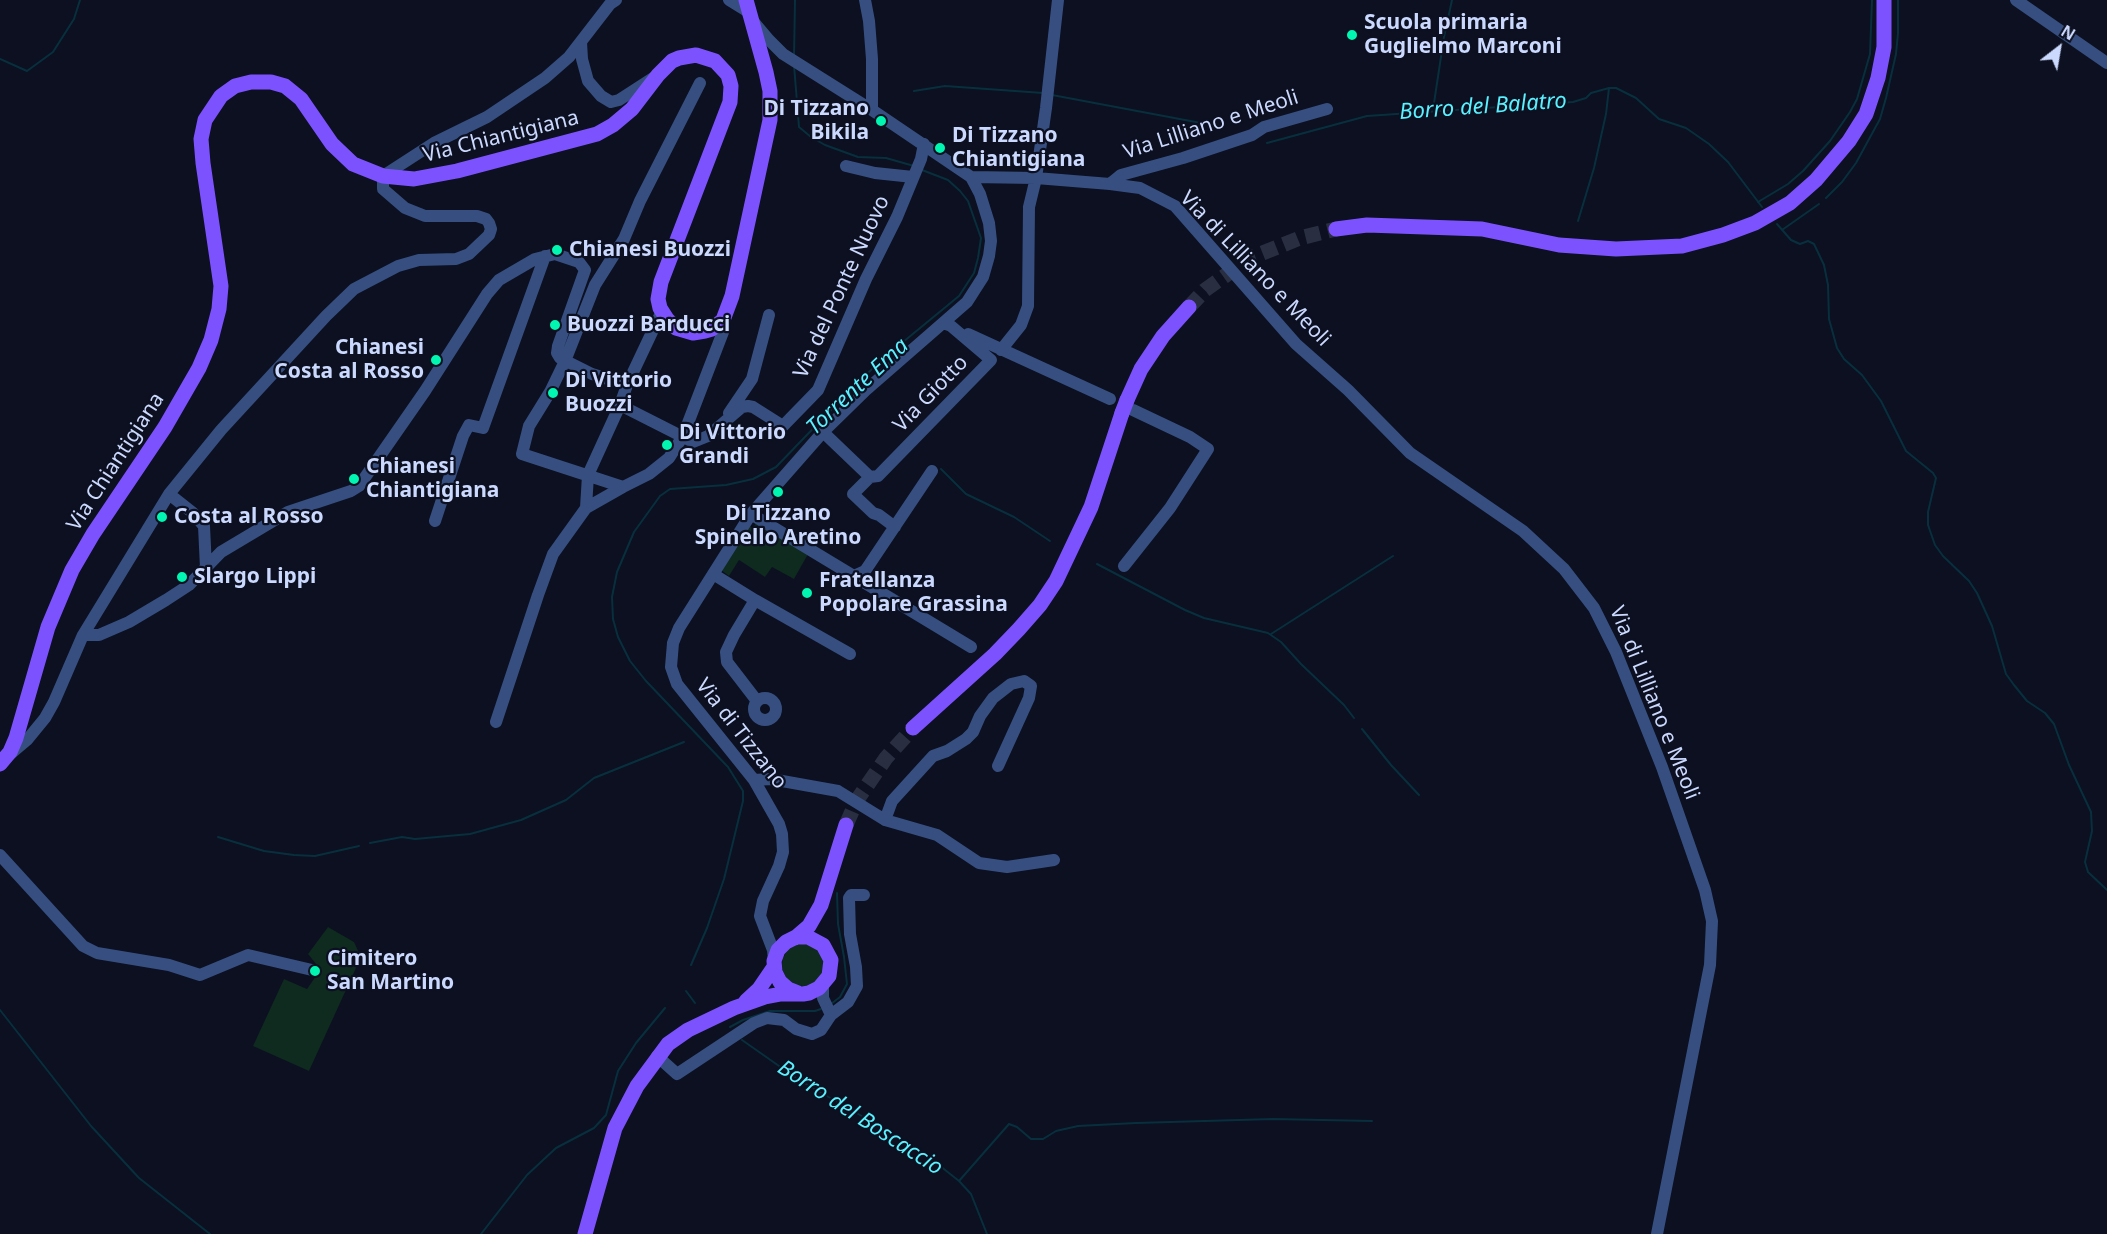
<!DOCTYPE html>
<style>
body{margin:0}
#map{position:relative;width:2107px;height:1234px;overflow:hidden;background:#0c1020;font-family:"Noto Sans",sans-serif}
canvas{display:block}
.north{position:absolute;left:2029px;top:18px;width:60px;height:60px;-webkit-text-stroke:4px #0c1020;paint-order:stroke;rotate:31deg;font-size:16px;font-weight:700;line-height:24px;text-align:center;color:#cbd9ff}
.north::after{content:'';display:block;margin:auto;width:21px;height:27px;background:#cbd9ff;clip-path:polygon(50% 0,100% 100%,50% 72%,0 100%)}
</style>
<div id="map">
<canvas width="2107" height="1234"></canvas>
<div class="north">N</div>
</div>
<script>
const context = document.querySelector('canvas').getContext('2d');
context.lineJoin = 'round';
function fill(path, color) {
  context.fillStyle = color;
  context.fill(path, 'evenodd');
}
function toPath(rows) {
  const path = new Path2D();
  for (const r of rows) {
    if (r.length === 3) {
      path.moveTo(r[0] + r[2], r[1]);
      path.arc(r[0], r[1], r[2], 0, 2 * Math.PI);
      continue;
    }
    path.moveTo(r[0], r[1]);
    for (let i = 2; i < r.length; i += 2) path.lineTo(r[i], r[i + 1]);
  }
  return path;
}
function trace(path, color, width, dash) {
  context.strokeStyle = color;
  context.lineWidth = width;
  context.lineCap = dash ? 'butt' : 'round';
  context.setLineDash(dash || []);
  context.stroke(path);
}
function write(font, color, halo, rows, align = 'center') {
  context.font = font + ' "Noto Sans",sans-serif';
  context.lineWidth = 4.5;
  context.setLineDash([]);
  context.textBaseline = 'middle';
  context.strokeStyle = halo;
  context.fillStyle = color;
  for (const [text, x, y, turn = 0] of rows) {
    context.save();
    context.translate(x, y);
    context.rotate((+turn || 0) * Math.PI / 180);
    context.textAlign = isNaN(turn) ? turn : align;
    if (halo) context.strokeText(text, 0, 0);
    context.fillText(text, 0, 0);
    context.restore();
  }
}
const green = toPath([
 [756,523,808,554,794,579,772,567,765,577,739,560,729,576,721,570,748,525,753,528],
 [328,927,354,942,361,957,309,1071,253,1046,284,979,307,989,316,976,316,964,308,954],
 [803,965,21]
]);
const stream = toPath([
 [794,57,795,0],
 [0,59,27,71,53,52,74,19,80,0],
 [794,65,799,127,811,137,825,145,858,157,886,158,914,166],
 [914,91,945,86,1043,93],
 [1052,95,1201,123],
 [1434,103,1444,37,1452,0],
 [1267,143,1367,116,1573,102,1586,98,1591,93,1609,88,1616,88,1636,98,1659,119,1686,128,1709,144,1728,162,1762,207],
 [1826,198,1842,182,1856,163,1880,119,1886,98,1896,54,1898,33,1898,0],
 [1758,202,1788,184,1803,171,1830,141,1850,112,1857,99,1870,54,1872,0],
 [1578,221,1594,168,1606,114,1609,88],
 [1777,224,1791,240,1800,244,1808,241,1814,244,1824,265,1828,285,1829,319,1837,348,1844,359,1862,375,1881,401,1906,451,1933,473,1936,478,1928,512,1928,525,1935,545,1943,556,1969,581,1977,593,1992,626,2006,674,2014,685,2027,701,2045,713,2054,724,2069,765,2091,812,2092,831,2085,862,2088,872,2107,890],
 [1782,230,1819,204],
 [941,469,966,494,1014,517,1050,541],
 [1097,564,1185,610,1204,618,1268,633,1281,642,1301,664,1344,705,1354,718],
 [1271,634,1393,556],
 [1362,729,1391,765,1419,795],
 [218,837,264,851,294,855,315,856,359,846],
 [370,843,402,837,415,839,470,834,521,820,566,800,594,778,684,742],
 [691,965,707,928,724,879,743,801,743,791,728,767,646,681,630,661,618,637,613,619,612,597,617,572,634,532,660,496,670,489,726,485,753,479,776,467,856,384,886,356,959,296,974,273,978,258,981,238,968,201,960,191,948,180,922,170],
 [686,991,695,1003],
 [831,1004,840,997,847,984,844,957,838,924,837,893],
 [0,1010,91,1126,139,1178,210,1234],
 [730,1027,743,1020,770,1011,815,1011,821,1009],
 [742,1040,799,1080,907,1142,930,1158,959,1181,971,1194,987,1234],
 [959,1181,1009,1124,1017,1127,1031,1139,1043,1139,1056,1131,1078,1126,1136,1123,1273,1119,1372,1121],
 [481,1234,527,1175,556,1148,594,1128,606,1115,618,1071,636,1043,665,1008]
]);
const majorTunnel = toPath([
 [1189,307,1205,290,1250,258,1300,238,1336,229],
 [846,825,857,800,886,758,913,728]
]);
const minor = toPath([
 [729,0,750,13],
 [865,0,869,21,872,59,872,110],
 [2016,0,2107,63],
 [753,21,769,40,783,54,872,110,971,177,980,194,989,223,991,241,989,256,983,277,967,302,866,390,823,432,751,514,679,628,673,643,671,667,677,684,754,780,779,824,782,834,783,852,779,866,763,901,760,916,773,950,774,961],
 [581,42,582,59,588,81,601,96,611,102,619,100,653,78],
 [700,83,640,201,624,239,595,285,565,361,550,392,529,426,522,454,623,487,649,474,669,458,683,436,723,332,723,320],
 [846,166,875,173,913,177],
 [971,177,1036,178,1110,184,1140,188,1175,206,1296,344,1348,390,1410,453,1523,531,1564,569,1594,608,1616,652,1662,767,1705,890,1712,921,1710,965,1657,1234],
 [1110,184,1121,175,1183,158,1252,135,1264,127,1327,109],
 [968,334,1110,399],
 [1001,350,1021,325,1028,306,1029,207,1036,178,1046,108,1058,0],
 [620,405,693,442,708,436,742,407,748,406,753,407,783,426,818,390,866,279,897,217,921,159,924,144],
 [729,413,752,379,769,315],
 [823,432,870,477],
 [169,494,193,513,204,526,206,568],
 [586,508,623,487],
 [751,514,971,647],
 [435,521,463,436,469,425,483,428,545,256],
 [895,527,879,515,873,513,853,494,870,477,878,476,991,360,951,326,943,323],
 [1124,566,1170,508,1208,449,1190,437,1133,410],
 [713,574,755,600,734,635,726,652,727,662,757,701],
 [854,576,865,571,932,471],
 [755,600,850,654],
 [83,635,99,635,129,622,166,600,189,585,221,552,288,512,351,491,359,486,425,391,487,294,499,280,535,259,555,254,579,262,585,270,558,346,557,353,560,358,592,374,627,385],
 [765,709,11],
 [496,722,538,595,553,554,586,508,588,475,620,405,627,385,662,311],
 [8,756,27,740,45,718,54,702,83,635,169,494,221,430,326,316,354,289,398,266,419,260,456,259,469,254,489,235,491,229,489,223,486,219,477,216,425,216,405,208,383,189,383,176,434,143,487,117,545,78,569,57,610,4,616,0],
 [754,780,771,779,838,791,885,820,937,835,979,863,1007,867,1054,860],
 [885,820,892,801,933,756,947,751,966,739,973,732,980,716,993,698,1011,684,1024,681,1031,686,1029,698,998,766],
 [0,855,83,946,97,953,169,965,200,975,248,955,312,970],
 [823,985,823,998,831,1015],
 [657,1056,677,1074,754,1023,767,1018,784,1020,796,1029,812,1034,821,1030,831,1015,848,1002,857,986,856,967,850,934,849,898,851,895,864,895]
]);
const major = toPath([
 [1336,229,1367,225,1482,229,1559,245,1616,249,1682,246,1723,235,1755,223,1790,203,1816,180,1849,141,1866,114,1878,78,1884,47,1884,0],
 [1127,400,1141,369,1163,336,1189,307],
 [913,728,995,654,1019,629,1040,605,1056,581,1091,507,1122,413],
 [0,764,10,752,16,738,48,627,72,570,93,534,165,427,199,368,211,340,219,309,221,286,203,163,201,139,205,120,221,96,235,86,251,82,271,82,285,86,301,99,332,144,353,164,383,176,414,179,457,171,597,134,613,125,632,109,658,75,672,61,679,58,696,55,715,61,728,75,731,86,730,102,661,282,658,299,660,308,667,319,676,328,693,333,705,331,712,329,723,320,732,296,770,120,770,91,766,72,746,0],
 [795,938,809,926,821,905,846,825],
 [746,1001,759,989,774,967],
 [585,1234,615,1128,637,1086,668,1044,688,1030,734,1008,765,997,781,994,803,994,809,993,819,988,829,976,831,960,823,945,808,937,796,937,786,942,778,950,774,961,775,972,780,982,788,989,798,993]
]);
const majorBridge = toPath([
 [1122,413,1127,400]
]);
const markers = [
 [1352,35,6,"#00f6b1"],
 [881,121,6,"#00f6b1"],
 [940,148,6,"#00f6b1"],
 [557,250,6,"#00f6b1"],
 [555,325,6,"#00f6b1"],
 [436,360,6,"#00f6b1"],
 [553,393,6,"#00f6b1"],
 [667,445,6,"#00f6b1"],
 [354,479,6,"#00f6b1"],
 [778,492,6,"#00f6b1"],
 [162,517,6,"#00f6b1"],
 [182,577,6,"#00f6b1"],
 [807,593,6,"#00f6b1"],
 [315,971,6,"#00f6b1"]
];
const poiNames = [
 ["Scuola primaria",1364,23],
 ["Guglielmo Marconi",1364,47],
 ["Di Tizzano",869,109,"right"],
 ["Bikila",869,133,"right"],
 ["Di Tizzano",952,136],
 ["Chiantigiana",952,160],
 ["Chianesi Buozzi",569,250],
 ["Buozzi Barducci",567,325],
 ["Chianesi",424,348,"right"],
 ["Costa al Rosso",424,372,"right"],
 ["Di Vittorio",565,381],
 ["Buozzi",565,405],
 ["Di Vittorio",679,433],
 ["Grandi",679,457],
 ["Chianesi",366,467],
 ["Chiantigiana",366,491],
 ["Di Tizzano",778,514,"center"],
 ["Spinello Aretino",778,538,"center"],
 ["Costa al Rosso",174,517],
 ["Slargo Lippi",194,577],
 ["Fratellanza",819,581],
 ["Popolare Grassina",819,605],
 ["Cimitero",327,959],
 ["San Martino",327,983]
];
const streetNames = [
 ["Via Lilliano e Meoli",1211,125,-18],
 ["Via Chiantigiana",501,137,-14],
 ["Via di Lilliano e Meoli",1255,269,46],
 ["Via del Ponte Nuovo",842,287,-65],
 ["Via Giotto",931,394,-46],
 ["Via Chiantigiana",116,462,-57],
 ["Via di Lilliano e Meoli",1654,703,68],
 ["Via di Tizzano",741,734,52]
];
const waterNames = [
 ["Borro del Balatro",1483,107,-4],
 ["Torrente Ema",858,387,-43],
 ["Borro del Boscaccio",860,1118,33]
];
fill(green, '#0f2a1f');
trace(stream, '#082f3d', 2);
trace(majorTunnel, '#292e41', 15, [15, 8]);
trace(minor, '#364f80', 12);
trace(major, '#7c52ff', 15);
trace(majorBridge, '#7c52ff', 15);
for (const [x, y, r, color] of markers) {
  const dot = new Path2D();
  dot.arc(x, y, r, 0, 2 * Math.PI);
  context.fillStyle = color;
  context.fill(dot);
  trace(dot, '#0c1020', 2);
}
write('bold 21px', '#cbd9ff', '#0c1020', poiNames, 'left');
write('21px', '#cbd9ff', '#0c1020', streetNames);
write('italic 22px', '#59f1ff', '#0c1020', waterNames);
</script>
